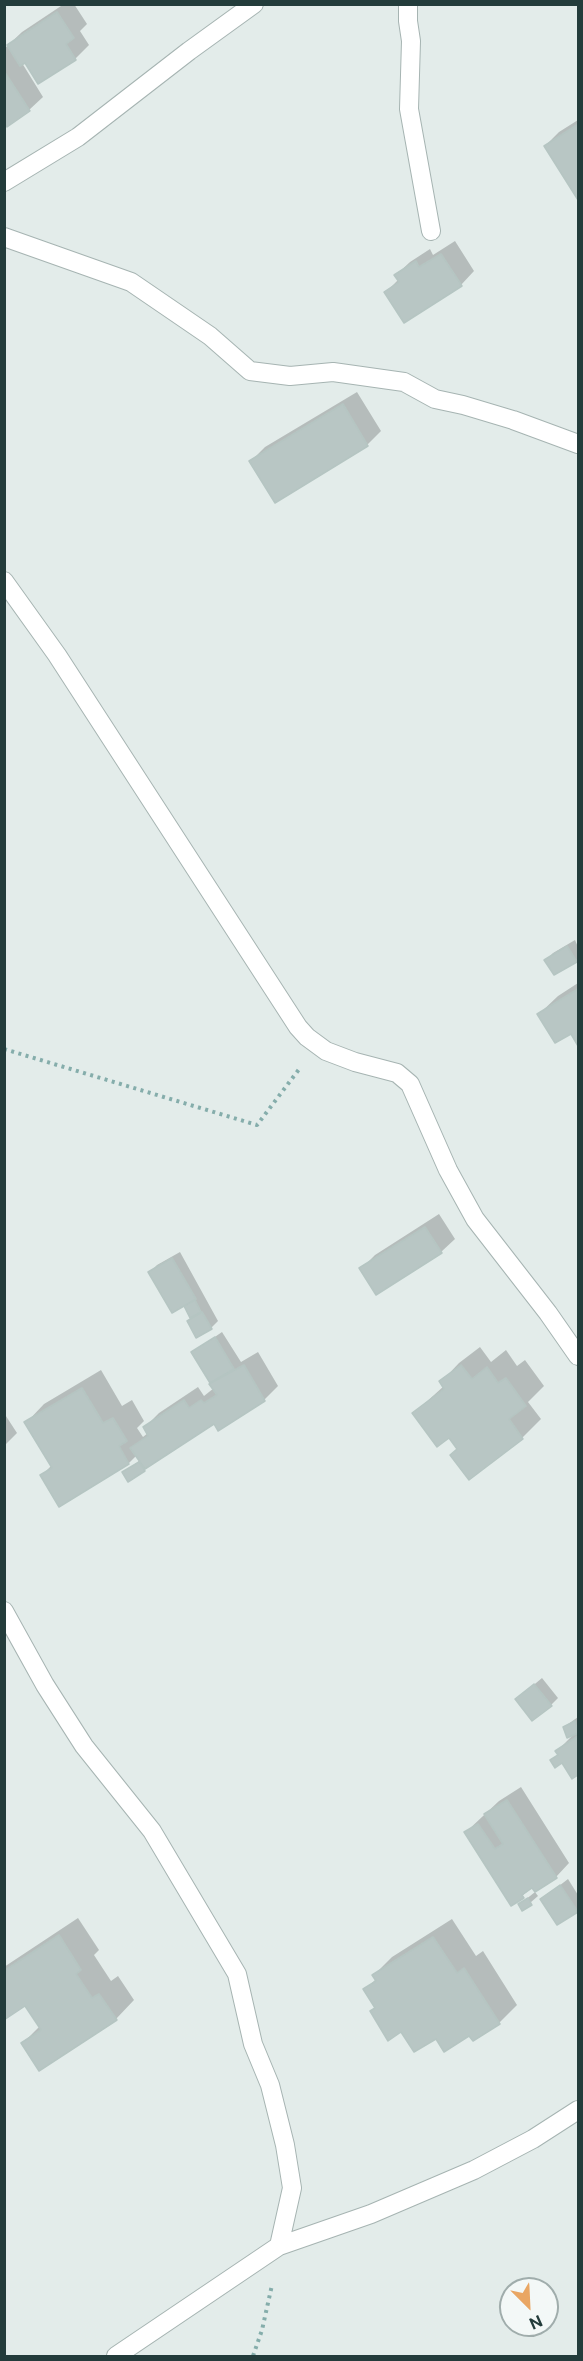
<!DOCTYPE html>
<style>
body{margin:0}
#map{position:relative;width:583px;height:2361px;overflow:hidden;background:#e3ecea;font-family:"Public Sans",sans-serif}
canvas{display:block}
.frame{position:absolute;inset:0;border:6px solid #233c3b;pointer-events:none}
.north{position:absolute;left:499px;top:2277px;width:60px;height:60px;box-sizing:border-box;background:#f3f8f7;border:2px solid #a0adac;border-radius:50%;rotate:156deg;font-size:16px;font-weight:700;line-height:24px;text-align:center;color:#233c3b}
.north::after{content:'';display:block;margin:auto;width:21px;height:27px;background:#e9a663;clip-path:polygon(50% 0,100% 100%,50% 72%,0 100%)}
</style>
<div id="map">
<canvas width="583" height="2361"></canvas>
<div class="frame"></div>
<div class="north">N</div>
</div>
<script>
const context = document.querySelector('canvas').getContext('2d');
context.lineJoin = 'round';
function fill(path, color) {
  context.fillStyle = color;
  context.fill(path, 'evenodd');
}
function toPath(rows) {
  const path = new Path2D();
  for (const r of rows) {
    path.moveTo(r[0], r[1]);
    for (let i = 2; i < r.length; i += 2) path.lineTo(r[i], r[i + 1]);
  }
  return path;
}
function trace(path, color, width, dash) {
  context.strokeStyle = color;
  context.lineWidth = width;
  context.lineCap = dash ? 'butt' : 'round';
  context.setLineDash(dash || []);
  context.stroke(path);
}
const shadow = toPath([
 [64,4,74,4,87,24,80,31,89,45,75,59,39,82,25,61,22,63,43,97,29,110,4,120,4,49,22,32],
 [578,120,578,197,545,146,559,132],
 [455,241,474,271,461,285,386,292,399,279,396,275,410,262,430,249,433,255],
 [357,392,381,431,367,445,251,461,265,447],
 [575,940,578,947,578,958,576,961,546,960,553,953],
 [578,983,578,1043,571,1032,539,1014,558,996],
 [439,1214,455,1239,441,1252,361,1269,375,1255],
 [180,1252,218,1321,211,1328,188,1321,191,1318,185,1304,150,1272,157,1265],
 [222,1332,241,1362,258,1352,278,1386,264,1400,214,1422,144,1470,124,1473,140,1460,137,1455,129,1463,42,1475,52,1465,26,1423,44,1404,101,1370,122,1406,132,1400,144,1421,137,1428,143,1437,148,1433,145,1427,159,1413,198,1387,204,1396,214,1388,211,1384,217,1379,193,1352],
 [480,1347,491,1362,506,1350,517,1366,525,1360,544,1386,528,1402,541,1419,522,1438,469,1478,458,1449,450,1436,414,1413,444,1386,441,1382,459,1363],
 [4,1413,17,1433,4,1446],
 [542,1678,558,1698,551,1705,524,1693],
 [578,1717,578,1773,572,1777,563,1761,552,1760,559,1753,557,1751,575,1733,564,1727],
 [521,1787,569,1863,556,1877,533,1887,512,1904,466,1832,499,1801],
 [568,1879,578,1895,577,1911,542,1899],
 [535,1892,538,1896,523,1909,520,1904],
 [78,1918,99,1950,94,1955,111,1981,118,1976,134,2000,116,2019,22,2044,40,2026,25,2004,4,2018,4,1967],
 [452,1919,476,1956,483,1951,517,2005,499,2023,470,2034,436,2037,401,2030,371,2011,376,2007,365,1990,376,1979,374,1975,392,1957]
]);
const building = toPath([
 [57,12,74,38,66,44,76,60,38,84,25,63,20,66,7,45,57,12],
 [4,71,30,111,7,127,4,123,4,71],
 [577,125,578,128,578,200,544,146,577,125],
 [441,254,462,286,404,323,384,292,399,282,394,275,416,261,419,267,441,254],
 [343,404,368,446,275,503,249,461,343,404],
 [567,946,577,962,554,975,544,960,567,946],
 [578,989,578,1046,571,1034,555,1043,537,1014,578,989],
 [425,1227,442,1253,376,1295,359,1268,425,1227],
 [172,1258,196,1299,172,1313,148,1272,172,1258],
 [195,1300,201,1312,190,1318,184,1306,195,1300],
 [202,1312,212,1329,196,1338,187,1321,202,1312],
 [215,1337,234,1369,210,1383,191,1352,215,1337],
 [244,1365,265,1401,218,1431,214,1424,145,1469,130,1448,148,1436,143,1427,184,1400,189,1408,201,1400,204,1403,217,1395,209,1384,244,1365],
 [461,1365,472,1379,487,1367,498,1383,506,1378,526,1406,509,1419,523,1439,469,1480,450,1455,457,1449,449,1438,437,1447,412,1413,444,1389,439,1381,461,1365],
 [82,1388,103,1423,113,1418,127,1441,119,1446,129,1464,59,1507,40,1475,52,1468,24,1422,82,1388],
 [139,1462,145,1471,128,1482,122,1472,139,1462],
 [534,1684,552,1706,532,1721,515,1699,534,1684],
 [575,1721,578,1733,567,1738,563,1727,575,1721],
 [578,1736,578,1775,572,1779,562,1763,555,1768,550,1760,558,1755,555,1751,578,1736],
 [507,1800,557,1878,535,1892,532,1888,522,1895,524,1898,511,1906,464,1832,478,1824,495,1849,503,1844,484,1814,507,1800],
 [560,1885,578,1912,557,1925,540,1899,560,1885],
 [528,1898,532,1905,522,1911,518,1904,528,1898],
 [59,1935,81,1970,76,1974,92,1998,99,1994,117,2020,39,2071,21,2043,41,2030,25,2006,4,2020,4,1971,59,1935],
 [433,1937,457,1973,464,1968,500,2024,473,2041,469,2036,444,2052,436,2039,414,2052,401,2032,388,2041,370,2011,375,2008,363,1989,376,1981,372,1975,433,1937]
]);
const path = toPath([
 [4,1049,257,1125,300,1068],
 [253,2356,262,2330,272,2285]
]);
const minor = toPath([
 [408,4,408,21,411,41,409,109,431,231],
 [4,182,78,137,189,51,254,4],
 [4,237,131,282,210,336,250,371,290,376,333,372,404,382,435,399,463,405,513,420,578,444],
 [4,581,57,655,298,1027,307,1037,326,1051,355,1062,397,1073,410,1084,448,1170,475,1219,548,1313,578,1356],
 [4,1611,45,1685,84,1746,152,1831,237,1974,253,2044,270,2085,285,2145,292,2188,279,2246],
 [116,2356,279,2246,371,2214,474,2170,533,2139,578,2110]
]);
fill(shadow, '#0003');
fill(building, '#b8c6c4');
trace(building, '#b5c5c2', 1.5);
trace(minor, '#a6b4b2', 20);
trace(path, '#85adab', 4, [3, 4.5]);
trace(minor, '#fff', 18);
</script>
